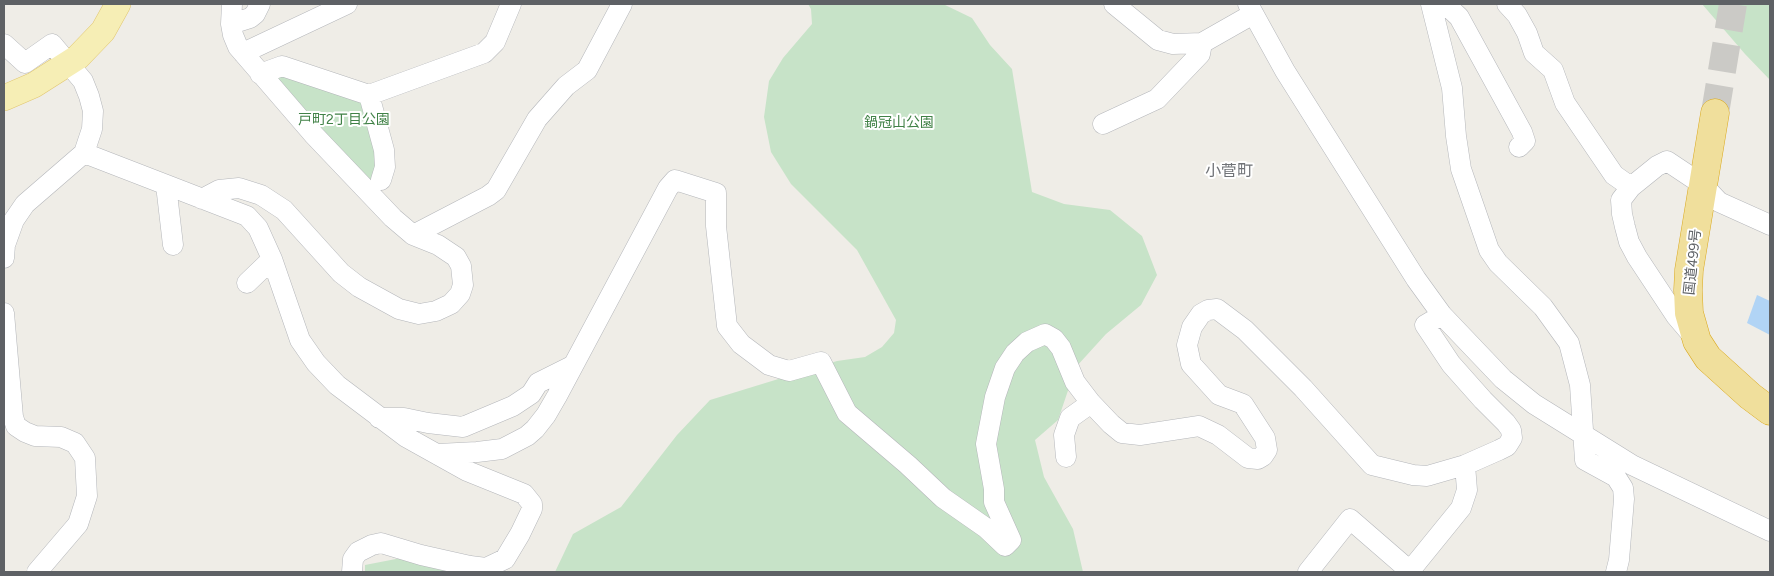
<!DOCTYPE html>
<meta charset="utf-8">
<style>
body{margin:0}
#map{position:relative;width:1774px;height:576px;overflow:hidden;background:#efede7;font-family:Figtree,sans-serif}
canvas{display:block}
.frame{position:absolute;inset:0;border:5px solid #5e6165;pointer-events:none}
</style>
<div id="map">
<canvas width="1774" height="576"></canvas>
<div class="frame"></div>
</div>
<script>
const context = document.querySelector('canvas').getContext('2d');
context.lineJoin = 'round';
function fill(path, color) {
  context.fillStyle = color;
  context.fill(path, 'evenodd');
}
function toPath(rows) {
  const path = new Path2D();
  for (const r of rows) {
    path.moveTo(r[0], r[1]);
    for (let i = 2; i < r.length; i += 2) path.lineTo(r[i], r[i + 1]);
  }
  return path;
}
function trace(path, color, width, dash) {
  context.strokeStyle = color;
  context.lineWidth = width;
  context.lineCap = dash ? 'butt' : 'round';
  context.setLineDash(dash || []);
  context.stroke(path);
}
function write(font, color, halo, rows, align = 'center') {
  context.font = font + ' Figtree,"Noto Sans JP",sans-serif';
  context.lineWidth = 4;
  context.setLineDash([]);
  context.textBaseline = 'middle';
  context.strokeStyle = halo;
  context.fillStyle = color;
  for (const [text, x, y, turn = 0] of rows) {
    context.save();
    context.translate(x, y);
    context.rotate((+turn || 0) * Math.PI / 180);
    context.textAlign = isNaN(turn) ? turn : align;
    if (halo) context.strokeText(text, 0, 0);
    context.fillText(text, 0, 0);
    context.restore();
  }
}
const green = toPath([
 [808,4,943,4,972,18,990,45,1012,69,1032,192,1064,204,1110,210,1142,236,1157,275,1141,305,1106,334,1076,367,1058,420,1035,440,1044,477,1073,529,1083,572,555,572,573,534,621,507,677,435,710,400,837,361,865,357,882,347,894,333,896,320,857,250,791,184,771,152,764,117,769,81,783,58,812,24,811,9],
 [1702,4,1770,4,1770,80,1745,54],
 [282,74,363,103,380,155,375,175,369,181,273,77],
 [401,558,463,572,365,572,365,565]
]);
const water = toPath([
 [1757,295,1770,301,1770,335,1747,323]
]);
const highwayTunnel = toPath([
 [1715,113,1733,4]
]);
const minor = toPath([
 [1114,4,1158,40,1173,44,1202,43,1253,14],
 [1248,4,1285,71,1416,279,1442,315,1503,379,1534,404,1632,465,1770,531],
 [1431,4,1452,88,1456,136,1461,169,1489,250,1498,263,1543,307,1569,343,1580,385,1585,460,1616,477,1623,488,1624,499,1619,560,1616,572],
 [1445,4,1459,17,1522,132,1525,141,1519,147],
 [1507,4,1517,15,1527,33,1534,53,1553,70,1565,103,1614,175,1631,187],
 [231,24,250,18,255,14,260,4],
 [4,44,25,63,52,44,83,81,89,96,93,111,92,129,84,153,25,204,14,220,5,245,4,258],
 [243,53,347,4],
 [260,74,282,66,369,95,484,53,495,42,511,4],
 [369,95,384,150,385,167,381,180],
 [1103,124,1157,99,1200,54,1202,43],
 [84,153,247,216,258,228,272,259,300,340,316,363,337,385,406,437,467,471,524,494,532,504,532,509,520,534,505,559,486,568,470,566,421,555,381,543,372,545,358,552,353,559,352,572],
 [166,185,173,245],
 [202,199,219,190,239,188,261,195,284,210,341,273,359,287,399,309,419,314,436,311,451,304,460,294,463,285,461,266,456,257,438,245,413,235,393,218,313,134,238,47,233,35,231,24,232,4],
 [413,235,488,196,496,190,537,119,566,86,587,70,622,4],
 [247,283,272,259],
 [4,313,13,417,16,426,25,432,35,436,61,437,75,443,85,458,87,496,78,524,37,572],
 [1693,336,1676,316,1637,257,1629,242,1625,227,1622,214,1621,200,1631,187,1657,166,1667,161,1703,185,1719,202,1770,225],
 [379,418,404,418,428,423,463,427,513,406,531,394,538,383,572,366],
 [438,454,477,452,502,449,527,436,535,429,546,415,557,396,668,188,675,180,716,193,716,226,727,326,741,344,769,365,789,371,821,362,847,413,908,465,943,498,986,528,1005,546,1011,540,994,502,994,489,986,444,995,397,1005,368,1015,353,1027,342,1045,334,1054,339,1061,348,1075,382,1091,403,1111,424,1122,433,1140,435,1199,426,1218,435,1248,458,1258,459,1263,456,1267,450,1265,438,1243,404,1219,395,1191,364,1187,345,1192,327,1201,314,1208,310,1217,309,1245,330,1303,388,1372,465,1413,475,1427,476,1465,465,1499,450,1507,446,1512,438,1511,430,1506,423,1483,400,1451,364,1425,325,1442,315],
 [1066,457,1064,435,1070,418,1091,403],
 [1308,572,1350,519,1410,571],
 [1409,572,1461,508,1467,490,1465,465]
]);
const major = toPath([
 [4,98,34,85,78,57,103,31,118,4]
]);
const highway = toPath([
 [1715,113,1689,270,1688,290,1689,313,1697,341,1708,358,1750,396,1770,411]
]);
const parkNames = [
 ["戸町2丁目公園",344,120],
 ["鍋冠山公園",899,123]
];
const streetNames = [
 ["国道499号",1693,262,-84]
];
const quarterNames = [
 ["小菅町",1229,171]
];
fill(green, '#c7e3c8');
fill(water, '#b1d4f5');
trace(highwayTunnel, '#cbcac6', 28, [28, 14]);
trace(minor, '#b4b6ba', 21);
trace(major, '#e1c66e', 26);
trace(highway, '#daa81c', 29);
trace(minor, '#fff', 20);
trace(major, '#f6eeb5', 25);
trace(highway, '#f0df9c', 28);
write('14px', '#418247', '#fff', parkNames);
write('14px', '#5e6165', '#fff', streetNames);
write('16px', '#707377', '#fff', quarterNames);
</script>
